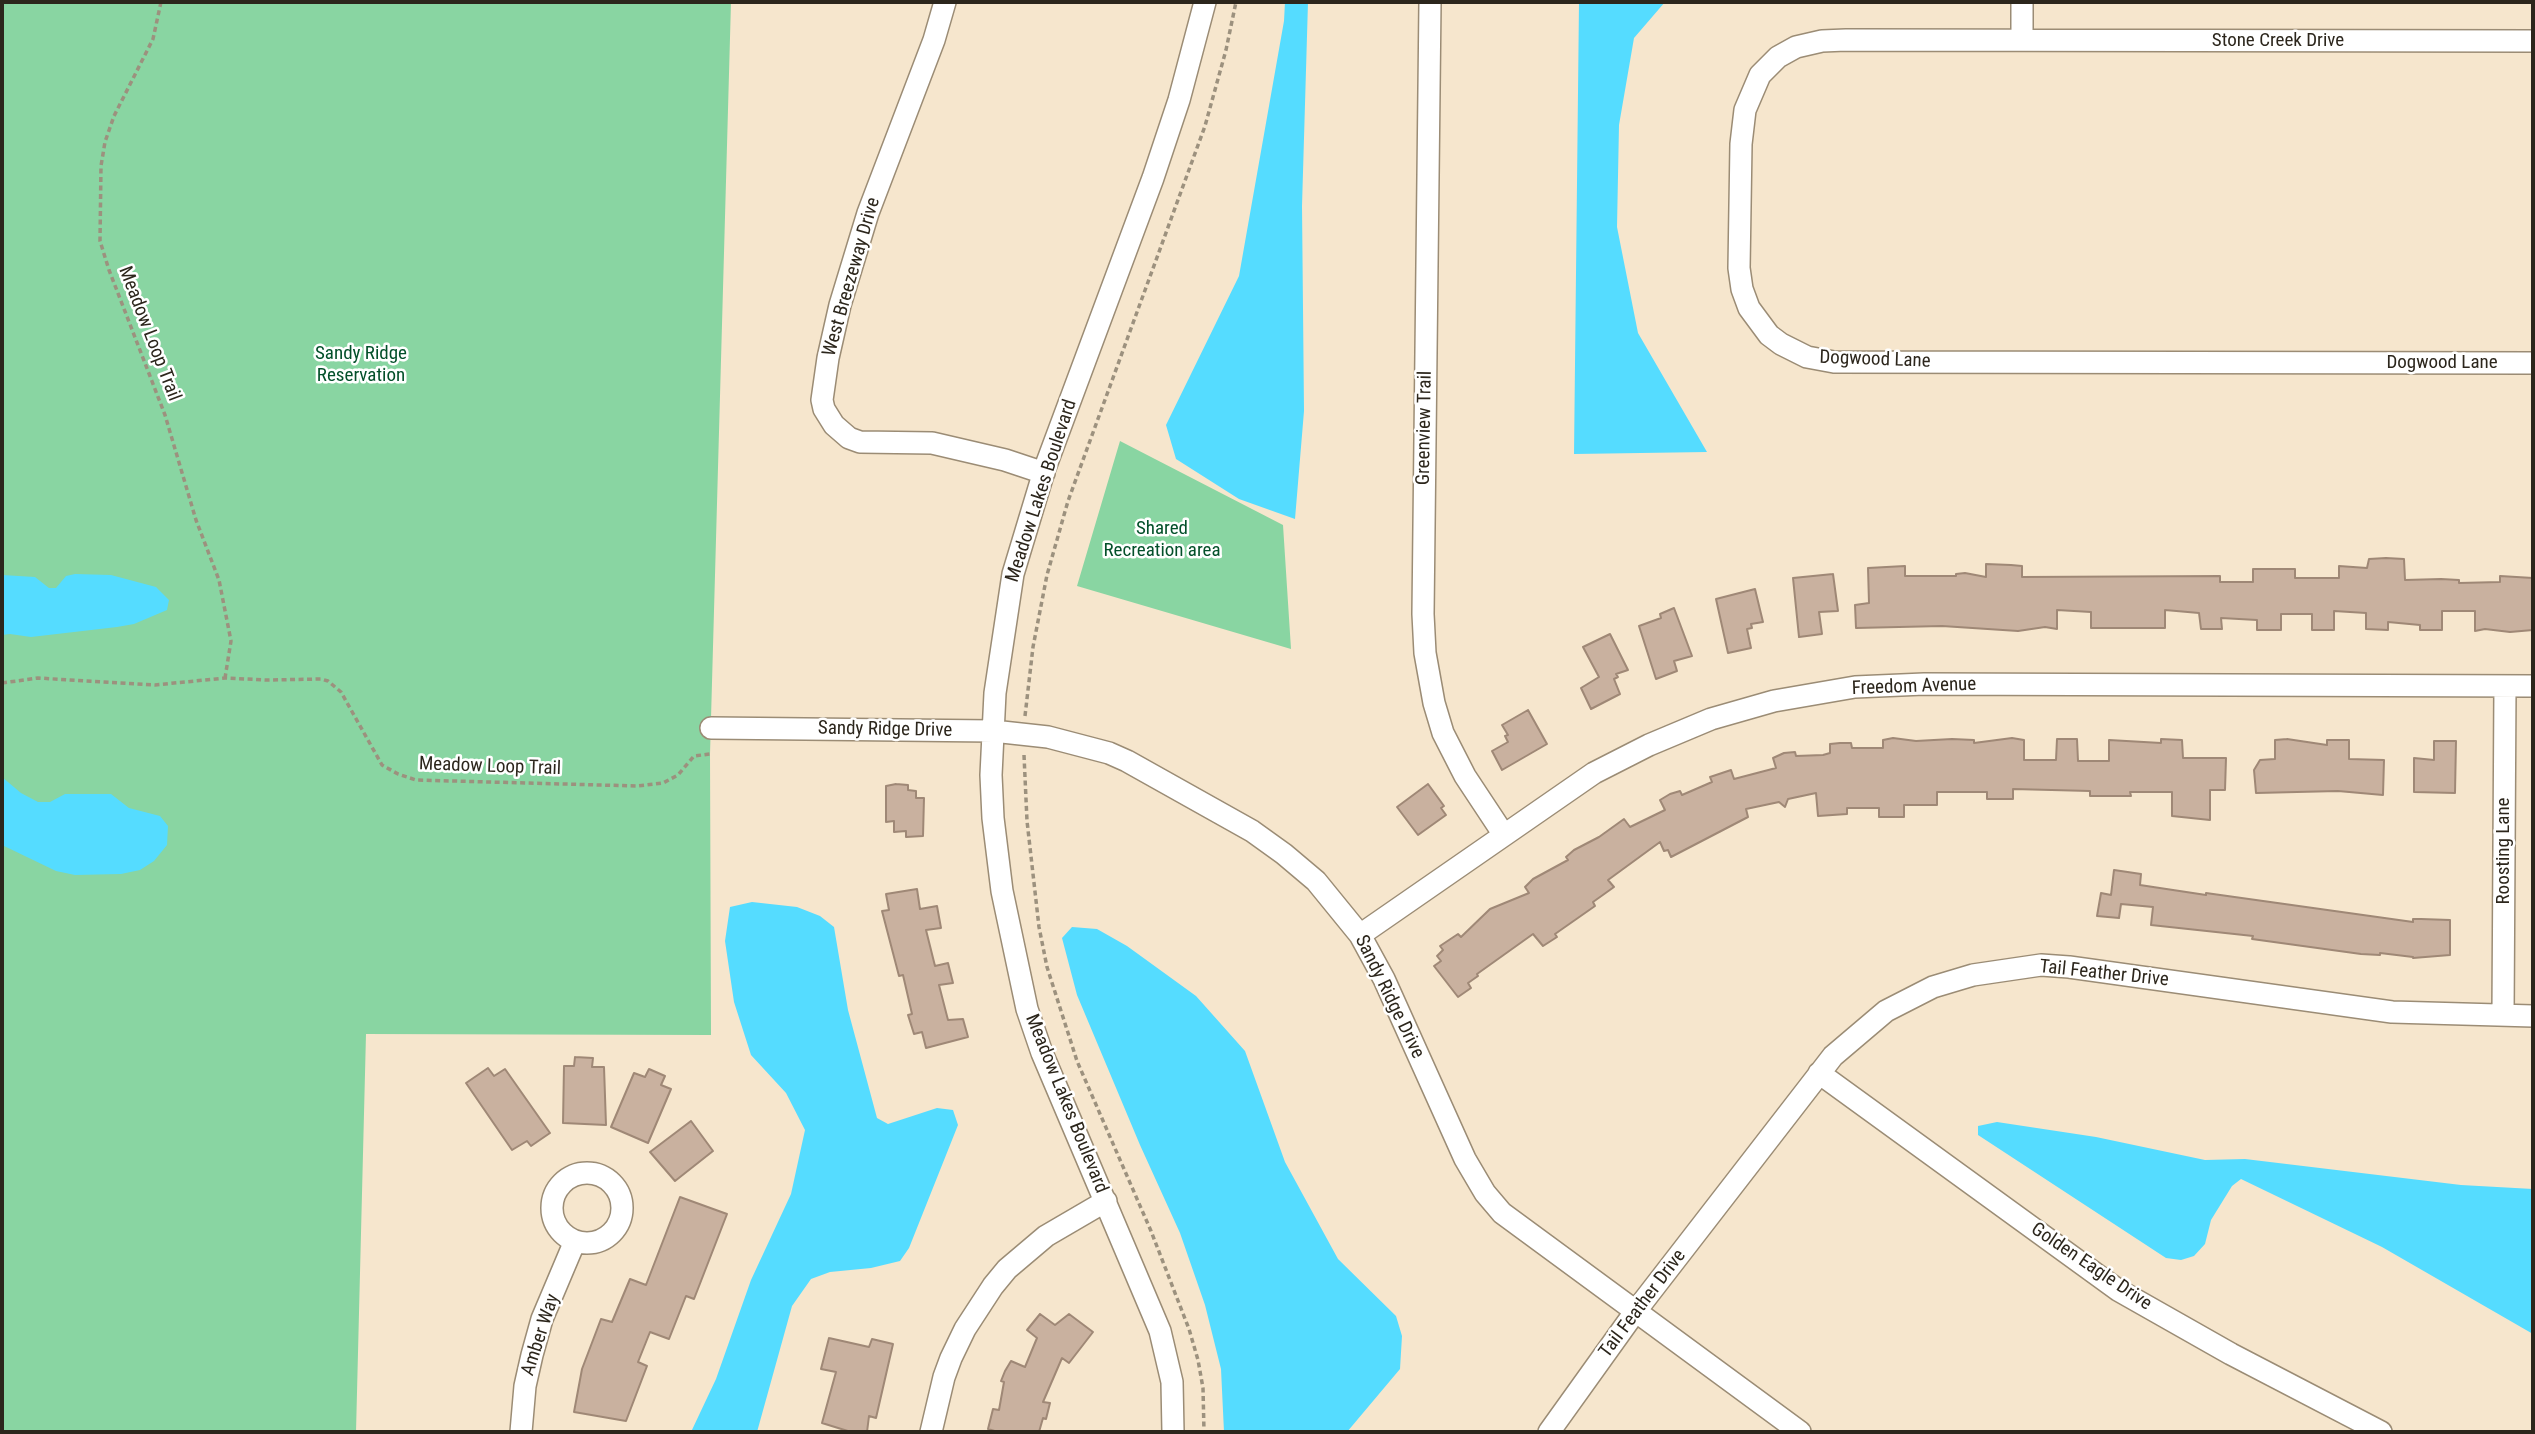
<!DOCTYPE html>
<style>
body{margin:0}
#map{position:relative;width:2535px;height:1434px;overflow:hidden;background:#f6e6cd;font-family:"Roboto Condensed",sans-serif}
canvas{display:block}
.frame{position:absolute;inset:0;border:4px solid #2c261c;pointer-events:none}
</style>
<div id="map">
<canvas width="2535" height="1434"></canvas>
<div class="frame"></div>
</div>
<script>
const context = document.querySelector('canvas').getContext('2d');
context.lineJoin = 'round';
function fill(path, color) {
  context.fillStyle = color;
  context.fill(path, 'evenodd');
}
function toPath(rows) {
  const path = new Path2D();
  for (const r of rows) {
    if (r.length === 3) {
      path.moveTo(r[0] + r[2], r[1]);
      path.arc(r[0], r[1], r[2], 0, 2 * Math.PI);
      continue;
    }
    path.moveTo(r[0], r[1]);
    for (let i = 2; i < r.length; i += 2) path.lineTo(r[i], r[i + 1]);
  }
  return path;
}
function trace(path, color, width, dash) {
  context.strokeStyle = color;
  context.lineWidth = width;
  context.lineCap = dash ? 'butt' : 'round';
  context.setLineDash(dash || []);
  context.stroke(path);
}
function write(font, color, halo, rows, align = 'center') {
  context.font = font + ' "Roboto Condensed",sans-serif';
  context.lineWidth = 5;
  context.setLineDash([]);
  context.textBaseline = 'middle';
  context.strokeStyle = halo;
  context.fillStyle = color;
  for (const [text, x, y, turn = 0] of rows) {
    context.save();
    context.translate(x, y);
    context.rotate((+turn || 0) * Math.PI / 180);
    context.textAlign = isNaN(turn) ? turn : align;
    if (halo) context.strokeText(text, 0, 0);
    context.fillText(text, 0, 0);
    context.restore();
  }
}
const green = toPath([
 [2,2,731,2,710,754,711,1035,366,1034,356,1432,2,1432],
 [1120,441,1283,525,1291,649,1077,586]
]);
const water = toPath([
 [1285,2,1308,2,1302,206,1304,411,1295,519,1239,499,1176,459,1166,425,1239,276,1284,21],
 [1579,2,1665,2,1634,38,1619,125,1617,227,1638,333,1707,452,1574,454],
 [75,574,111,575,156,587,169,600,167,610,134,624,117,627,31,637,10,634,2,635,2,575,35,577,49,588,56,588,66,576],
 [2,777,21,793,38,802,50,802,65,794,111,794,129,808,160,816,168,826,167,845,154,861,140,870,121,874,75,875,56,871,2,845],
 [752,902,797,907,820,916,834,927,848,1010,877,1118,888,1124,937,1108,953,1110,958,1125,909,1248,900,1261,871,1268,830,1272,811,1279,792,1306,757,1432,691,1432,716,1379,751,1280,791,1194,805,1130,786,1093,751,1055,734,1002,725,941,730,907],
 [1072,927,1097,929,1127,946,1196,996,1245,1051,1285,1162,1338,1259,1396,1316,1402,1336,1400,1369,1347,1432,1224,1432,1221,1369,1205,1305,1180,1233,1140,1145,1077,995,1062,938],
 [1997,1122,2096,1137,2205,1160,2245,1159,2461,1185,2533,1189,2533,1334,2382,1247,2241,1179,2232,1186,2211,1220,2205,1244,2194,1256,2181,1260,2166,1258,1978,1135,1978,1126]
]);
const building = toPath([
 [2386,558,2404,559,2405,580,2441,579,2459,580,2459,583,2500,582,2500,576,2533,578,2533,630,2510,632,2485,629,2475,631,2475,611,2442,611,2442,630,2420,630,2420,625,2388,622,2388,630,2366,629,2366,613,2334,611,2334,630,2312,630,2312,614,2281,614,2281,630,2257,630,2257,620,2221,618,2222,629,2201,629,2199,613,2165,610,2165,628,2091,628,2091,612,2057,610,2057,629,2045,627,2018,631,1942,626,1856,628,1855,605,1869,603,1868,568,1905,566,1905,576,1956,576,1956,574,1965,573,1986,577,1986,564,2011,565,2022,566,2022,577,2220,576,2220,582,2253,582,2253,569,2295,569,2295,578,2339,578,2339,566,2367,568,2369,559,2386,558],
 [1833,574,1838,611,1819,612,1822,634,1799,637,1793,578,1833,574],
 [1755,589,1763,622,1751,624,1752,628,1747,629,1751,648,1728,653,1716,599,1755,589],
 [1674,608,1692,656,1674,661,1677,671,1656,679,1639,626,1661,618,1660,614,1674,608],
 [1610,634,1628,670,1616,674,1618,677,1614,679,1620,694,1591,709,1581,688,1599,677,1583,647,1610,634],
 [1528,710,1547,744,1502,770,1492,751,1508,742,1505,736,1508,735,1502,725,1528,710],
 [1893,738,1916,741,1952,739,1974,740,1974,743,2012,738,2024,740,2024,760,2056,760,2057,739,2077,739,2078,761,2109,761,2109,740,2161,743,2161,739,2182,740,2183,758,2226,758,2225,790,2210,790,2210,820,2172,816,2172,792,2130,792,2131,796,2090,796,2090,791,2013,789,2013,799,1987,799,1987,792,1937,792,1937,805,1904,805,1904,817,1879,817,1879,808,1847,808,1847,814,1818,816,1816,793,1788,799,1785,807,1779,802,1746,809,1748,817,1671,857,1668,850,1664,851,1660,842,1608,880,1614,887,1593,902,1595,906,1555,934,1557,937,1543,946,1533,934,1477,974,1478,976,1468,983,1471,988,1458,997,1434,966,1441,961,1437,956,1443,950,1440,946,1458,934,1461,937,1490,909,1529,893,1525,887,1533,879,1568,860,1566,857,1574,850,1599,837,1624,819,1630,827,1665,810,1660,800,1670,794,1680,791,1682,795,1712,782,1710,777,1731,770,1734,779,1776,768,1773,758,1784,753,1795,752,1796,756,1823,755,1830,753,1830,744,1840,743,1851,743,1852,748,1883,748,1883,740,1893,738],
 [2287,739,2327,745,2327,740,2349,740,2349,759,2384,760,2383,795,2338,791,2256,793,2254,770,2260,760,2275,759,2275,740,2287,739],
 [2434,741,2456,741,2455,793,2414,792,2414,758,2434,760,2434,741],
 [896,784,908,785,908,790,916,791,916,798,924,798,923,836,906,837,906,831,894,832,894,821,886,822,886,786,896,784],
 [1428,784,1444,806,1441,808,1446,815,1418,835,1397,807,1428,784],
 [2114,870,2141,874,2140,885,2206,895,2206,893,2413,922,2413,919,2421,919,2450,920,2450,955,2413,958,2413,957,2380,953,2380,955,2361,954,2252,939,2253,936,2151,925,2153,907,2121,904,2119,918,2097,916,2101,893,2111,895,2114,870],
 [917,889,920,909,937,906,941,928,926,930,935,966,948,963,953,983,939,985,948,1020,963,1019,968,1037,926,1048,922,1032,914,1034,908,1015,912,1014,903,975,899,976,882,911,889,910,886,894,917,889],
 [575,1057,593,1058,592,1067,604,1067,606,1125,563,1123,564,1066,574,1066,575,1057],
 [488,1068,494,1076,505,1069,550,1133,531,1146,527,1141,512,1150,466,1083,488,1068],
 [649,1069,665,1076,661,1085,671,1089,648,1143,611,1127,634,1073,645,1077,649,1069],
 [691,1121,713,1151,675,1181,650,1152,691,1121],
 [680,1197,727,1214,694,1299,686,1296,669,1339,650,1332,638,1362,647,1366,626,1421,574,1412,582,1369,601,1319,612,1322,630,1279,646,1285,680,1197],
 [1040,1314,1055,1325,1069,1314,1093,1332,1069,1363,1062,1358,1043,1402,1050,1403,1046,1419,1043,1418,1039,1432,998,1432,988,1429,993,1409,999,1410,1004,1382,1001,1381,1005,1371,1011,1361,1025,1367,1037,1338,1027,1330,1040,1314],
 [829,1338,869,1347,872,1339,893,1344,876,1418,869,1416,867,1432,851,1432,822,1423,836,1372,821,1369,829,1338]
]);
const path = toPath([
 [161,2,153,39,114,116,105,142,101,166,100,241,109,270,165,415,196,520,219,580,231,641,225,678],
 [2,683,38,678,155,685,225,678,267,680,321,679,328,681,341,692,382,765,398,774,416,780,637,786,663,783,678,775,694,756,710,754],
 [1025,716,1033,647,1047,575,1068,501,1205,126,1226,50,1236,2],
 [1024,755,1027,821,1039,927,1047,967,1077,1061,1151,1231,1189,1329,1198,1360,1203,1388,1204,1432]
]);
const minor = toPath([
 [945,2,934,40,868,213,840,305,828,358,822,400,824,409,834,425,849,438,860,442,932,443,1005,460,1044,473],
 [1430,2,1423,614,1425,653,1434,703,1443,733,1465,776,1504,835],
 [2022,39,2022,2],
 [2533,41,1846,40,1822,41,1796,47,1778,57,1760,75,1745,110,1741,144,1739,268,1742,289,1749,308,1769,335,1781,344,1807,357,1834,362,2533,363],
 [711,728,993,731,1048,737,1109,753,1127,761,1252,831,1284,854,1316,881,1360,935,1384,979,1465,1159,1485,1193,1502,1213,1800,1432],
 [1360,935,1594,773,1649,745,1711,719,1774,701,1855,687,1924,684,2533,686],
 [2503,1015,2505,686],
 [1819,1073,2118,1290,2231,1354,2381,1432],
 [587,1208,35],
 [521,1432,525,1386,532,1355,542,1319,575,1241],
 [931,1432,944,1377,951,1358,965,1329,993,1286,1007,1269,1046,1236,1106,1201],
 [1173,1432,1172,1382,1160,1331,1042,1053,1027,1009,1002,891,993,818,991,775,995,693,1013,574,1045,468,1153,178,1179,100,1205,2],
 [1549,1432,1635,1312,1833,1056,1886,1011,1933,987,1973,975,2041,965,2069,967,2392,1012,2533,1016]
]);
const streetNames = [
 ["Stone Creek Drive",2278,41],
 ["West Breezeway Drive",852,277,-74],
 ["Meadow Loop Trail",149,334,69],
 ["Dogwood Lane",1875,360,2],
 ["Dogwood Lane",2442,363],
 ["Greenview Trail",1425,428,-89],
 ["Meadow Lakes Boulevard",1042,491,-72],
 ["Freedom Avenue",1914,687,-2],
 ["Sandy Ridge Drive",885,730,1],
 ["Meadow Loop Trail",490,767,2],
 ["Roosting Lane",2504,851,-90],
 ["Tail Feather Drive",2104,974,6],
 ["Sandy Ridge Drive",1389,997,64],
 ["Meadow Lakes Boulevard",1066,1104,68],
 ["Golden Eagle Drive",2091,1267,34],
 ["Tail Feather Drive",1643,1304,-53],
 ["Amber Way",541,1335,-72]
];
const parkNames = [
 ["Sandy Ridge",361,354],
 ["Reservation",361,376],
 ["Shared",1162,529],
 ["Recreation area",1162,551]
];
fill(green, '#89d5a2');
fill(water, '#55dcff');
fill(building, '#c9b19f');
trace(building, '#9f8876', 2);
trace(minor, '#9b8c75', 24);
trace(path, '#9c917e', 3.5, [5, 3.5]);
trace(minor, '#fff', 21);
write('19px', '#2c261c', '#fff', streetNames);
write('19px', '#03502a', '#fff', parkNames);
</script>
